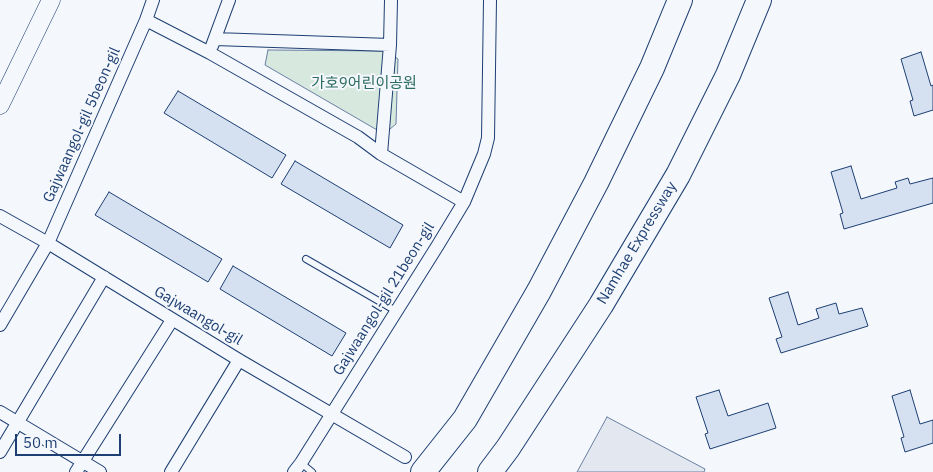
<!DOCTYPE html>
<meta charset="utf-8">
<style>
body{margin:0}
#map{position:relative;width:933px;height:472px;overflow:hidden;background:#f4f7fb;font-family:"IBM Plex Sans",sans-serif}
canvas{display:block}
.scale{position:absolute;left:15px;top:434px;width:106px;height:22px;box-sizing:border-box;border:2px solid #1d3f73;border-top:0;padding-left:6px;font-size:15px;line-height:18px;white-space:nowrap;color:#1d3f73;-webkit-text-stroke:4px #f4f7fb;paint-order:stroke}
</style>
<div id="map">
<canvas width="933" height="472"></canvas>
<div class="scale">50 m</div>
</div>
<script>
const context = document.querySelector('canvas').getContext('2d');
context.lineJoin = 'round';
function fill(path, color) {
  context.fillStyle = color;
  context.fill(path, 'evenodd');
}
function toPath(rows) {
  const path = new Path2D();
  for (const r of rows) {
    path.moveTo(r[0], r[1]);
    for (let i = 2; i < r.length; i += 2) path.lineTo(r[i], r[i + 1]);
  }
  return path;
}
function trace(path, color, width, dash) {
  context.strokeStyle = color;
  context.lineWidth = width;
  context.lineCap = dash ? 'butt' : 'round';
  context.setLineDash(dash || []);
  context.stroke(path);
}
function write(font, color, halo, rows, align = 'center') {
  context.font = font + ' "IBM Plex Sans","Noto Sans KR",sans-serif';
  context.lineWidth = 4;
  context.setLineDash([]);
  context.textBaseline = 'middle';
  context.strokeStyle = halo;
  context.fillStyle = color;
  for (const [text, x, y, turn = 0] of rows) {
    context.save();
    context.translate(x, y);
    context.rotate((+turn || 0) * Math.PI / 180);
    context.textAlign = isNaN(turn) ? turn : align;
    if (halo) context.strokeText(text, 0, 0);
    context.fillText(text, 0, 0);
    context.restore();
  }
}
const green = toPath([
 [268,50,387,51,398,59,396,124,384,134,265,65,268,50]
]);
const parking = toPath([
 [607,417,705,469,704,472,577,472,607,417]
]);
const building = toPath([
 [921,52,931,86,933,85,933,110,914,116,910,101,913,100,901,59,921,52],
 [178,91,286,155,272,178,164,113,178,91],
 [295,161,403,225,390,248,281,184,295,161],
 [851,166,861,199,897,188,895,182,908,178,910,184,933,178,933,203,844,229,840,214,843,213,831,172,851,166],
 [109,192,222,259,208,282,95,215,109,192],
 [233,266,346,333,332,356,220,289,233,266],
 [788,292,798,325,819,318,816,309,836,303,839,314,862,308,868,326,781,353,776,339,782,337,769,298,788,292],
 [719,390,728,416,768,403,776,428,710,449,705,434,708,433,696,397,719,390],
 [910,390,920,424,933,420,933,443,905,452,901,438,904,437,892,396,910,390]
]);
const lane = toPath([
 [306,259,396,311],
 [301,463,312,472]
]);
const street = toPath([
 [146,20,210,53,358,137,381,154,464,202],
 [215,39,390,45],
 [212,46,229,0],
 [381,154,390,45,391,0],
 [0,216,48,243,239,360,405,457],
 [0,325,48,243,146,20,153,0],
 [0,412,100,472],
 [0,452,104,277],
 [76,472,172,320],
 [171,472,239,360],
 [294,472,301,463,438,245,464,202,484,154,488,138,490,0]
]);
const secondary = toPath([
 [0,105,51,0]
]);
const highway = toPath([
 [423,472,465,419,539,291,596,183,652,68,680,0],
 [490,472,508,448,601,305,678,175,728,75,759,0]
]);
const parkNames = [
 ["가호9어린이공원",364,84]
];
const streetNames = [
 ["Gajwaangol-gil 5beon-gil",82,125,-66],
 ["Namhae Expressway",637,243,-59],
 ["Gajwaangol-gil 21beon-gil",384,299,-58],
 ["Gajwaangol-gil",198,316,31]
];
fill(green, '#d7e8df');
trace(green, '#687fa3', 1);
fill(parking, '#e3e8f0');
trace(parking, '#687fa3', 1);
fill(building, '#d5e0f0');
trace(building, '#1d3f73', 1);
trace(lane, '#1d3f73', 8);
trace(street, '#1d3f73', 14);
trace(secondary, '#1d3f73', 19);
trace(highway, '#1d3f73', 26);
trace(lane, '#f4f7fb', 6);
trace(street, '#f4f7fb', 12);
trace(secondary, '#f4f7fb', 18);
trace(highway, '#f4f7fb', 24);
write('15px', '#2c6c60', '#f4f7fb', parkNames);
write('15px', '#1d3f73', '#f4f7fb', streetNames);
</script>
